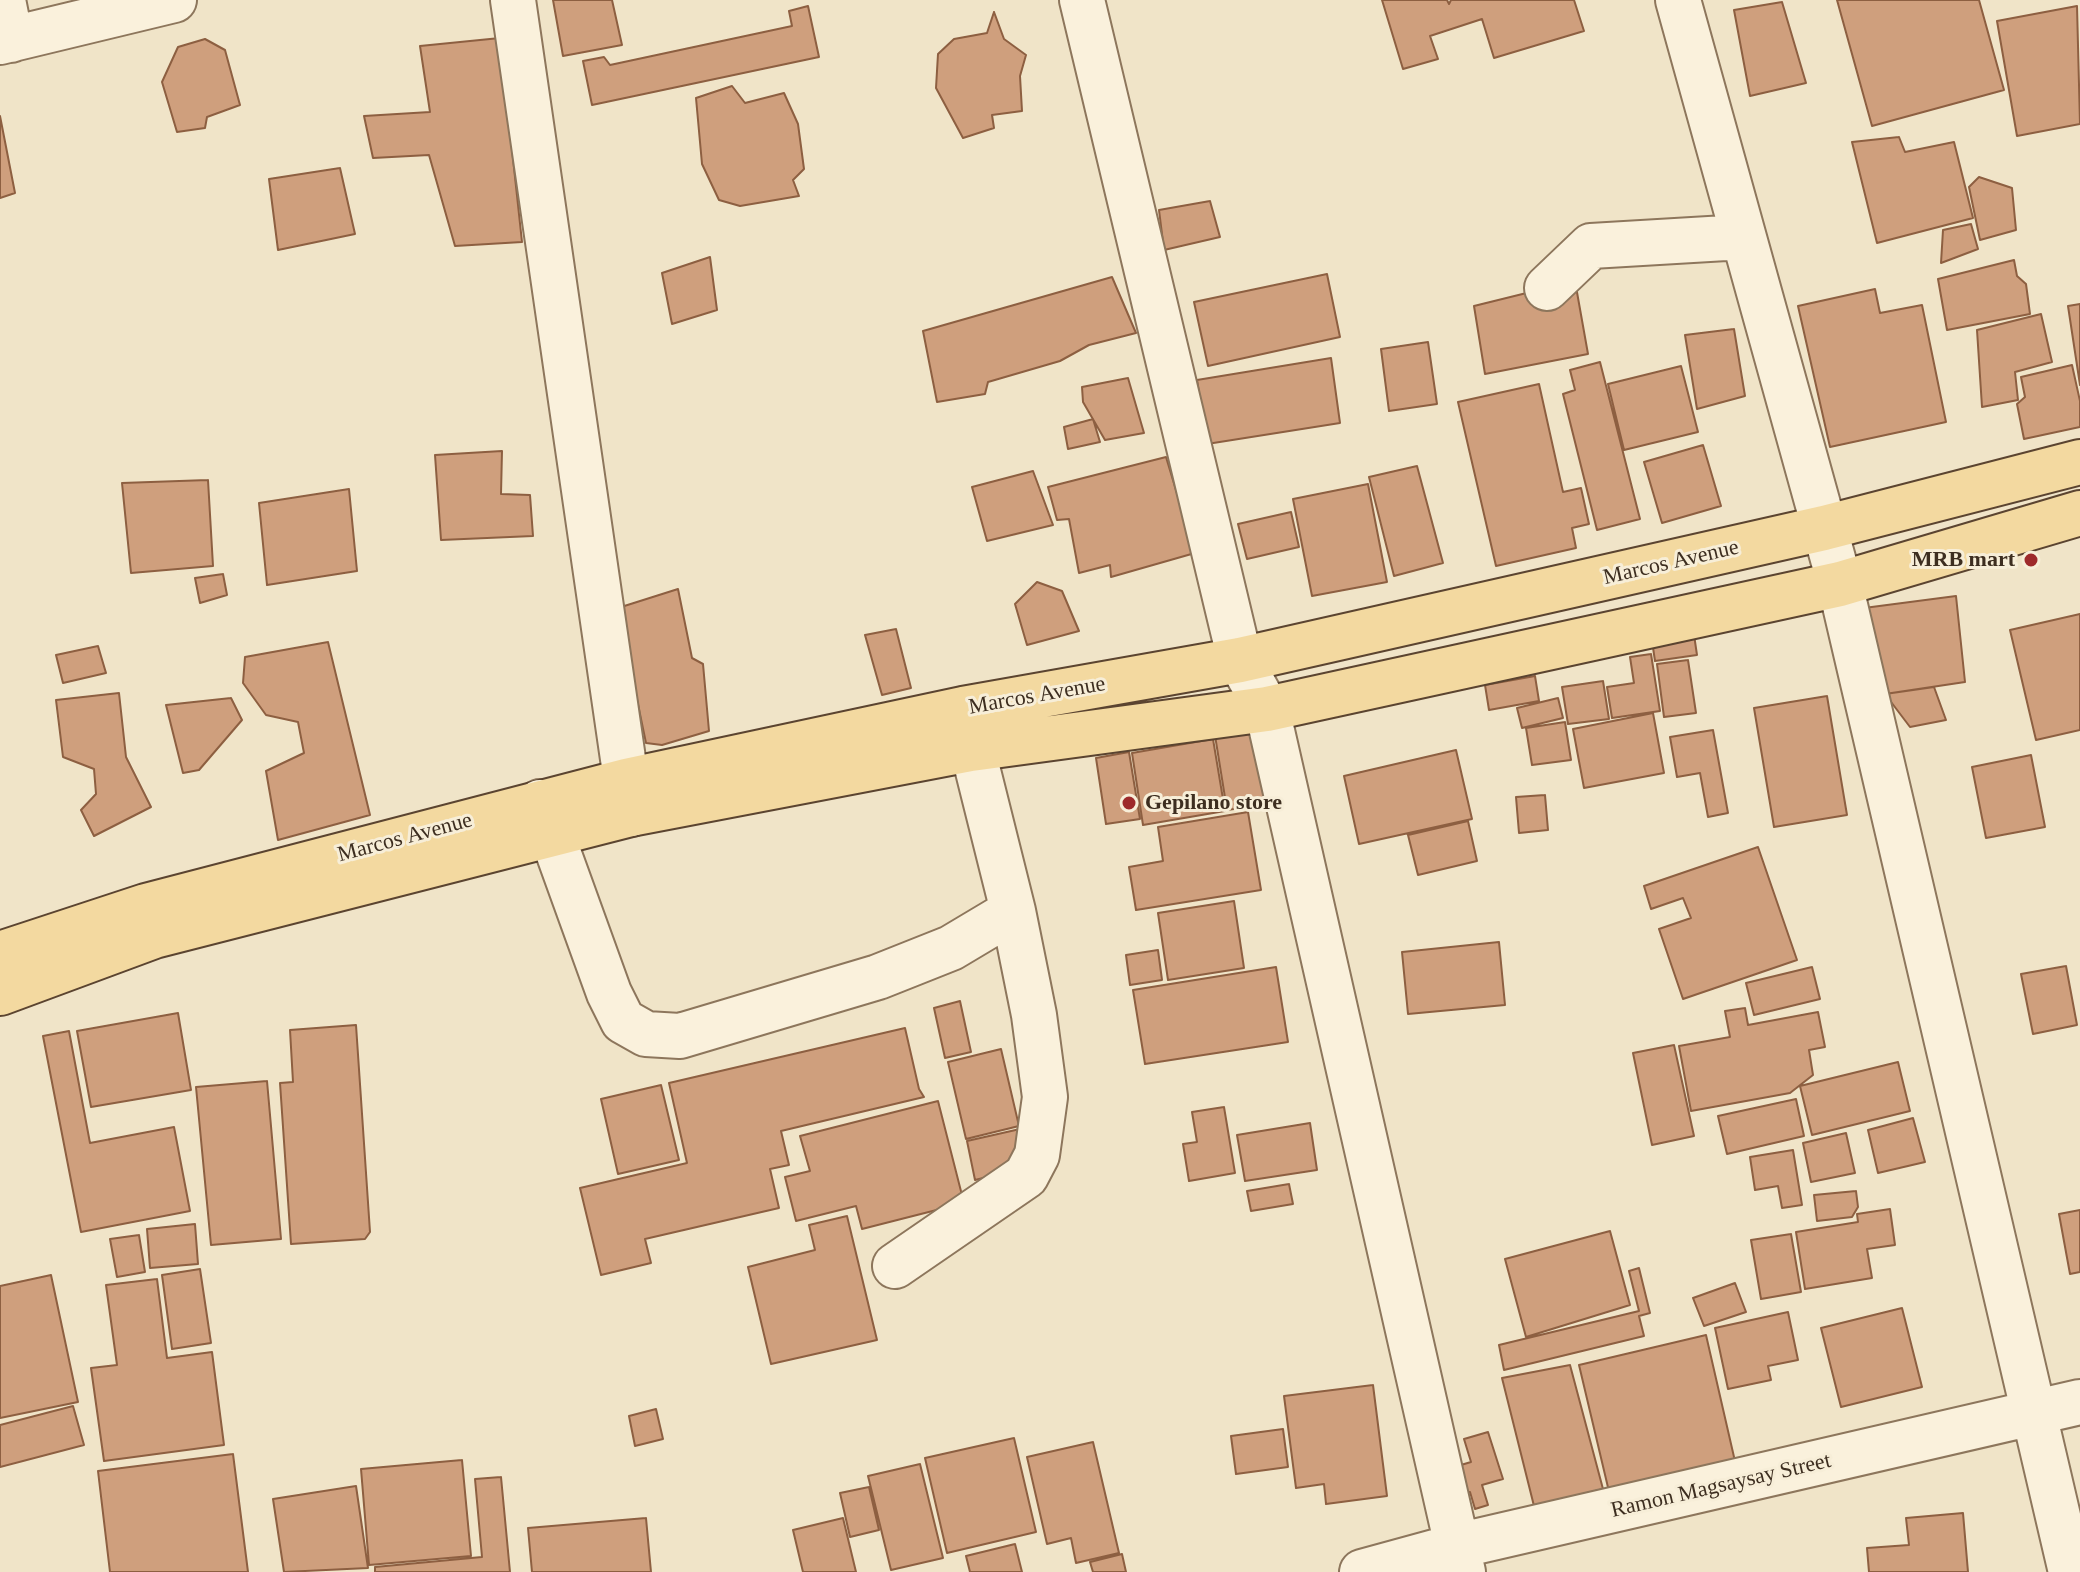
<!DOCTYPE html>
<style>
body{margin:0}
canvas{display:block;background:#f0e4c8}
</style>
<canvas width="2080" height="1572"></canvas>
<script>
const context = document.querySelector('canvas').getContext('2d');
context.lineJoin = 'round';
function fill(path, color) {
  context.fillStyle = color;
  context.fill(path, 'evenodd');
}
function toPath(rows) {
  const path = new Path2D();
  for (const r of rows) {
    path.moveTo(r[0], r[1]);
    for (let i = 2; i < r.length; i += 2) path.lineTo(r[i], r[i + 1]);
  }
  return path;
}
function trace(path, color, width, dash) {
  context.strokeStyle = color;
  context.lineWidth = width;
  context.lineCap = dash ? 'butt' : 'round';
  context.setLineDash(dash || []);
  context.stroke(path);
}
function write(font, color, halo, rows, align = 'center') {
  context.font = font + ' Georgia,serif';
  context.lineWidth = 6;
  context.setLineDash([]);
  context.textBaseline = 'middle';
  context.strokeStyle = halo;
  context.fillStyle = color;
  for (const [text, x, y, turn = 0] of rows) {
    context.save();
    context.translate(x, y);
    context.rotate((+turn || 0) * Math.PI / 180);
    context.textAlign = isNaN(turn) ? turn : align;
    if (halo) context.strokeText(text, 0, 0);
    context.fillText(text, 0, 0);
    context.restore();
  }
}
const building = toPath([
 [553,0,612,0,622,45,563,56,553,0],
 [1382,0,1447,0,1449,4,1451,0,1574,0,1584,31,1494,58,1482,19,1430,36,1438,59,1403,69,1382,0],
 [1837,0,1979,0,2004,90,1872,126,1837,0],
 [1782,2,1806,83,1750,96,1734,10,1782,2],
 [808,6,819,57,592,105,583,61,604,57,610,65,792,26,789,11,808,6],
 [2077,6,2080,124,2017,136,1997,21,2077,6],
 [994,12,1004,39,1026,55,1020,76,1022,111,992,115,994,128,963,138,936,88,938,54,954,39,987,33,994,12],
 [500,38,522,242,455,246,429,155,373,158,364,116,430,112,420,46,500,38],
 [205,39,225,50,240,105,207,117,205,128,177,132,162,82,178,47,205,39],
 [732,86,745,103,784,93,798,124,804,169,793,180,799,196,740,206,719,200,702,164,696,98,732,86],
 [0,116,15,193,0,198,0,116],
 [1899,137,1905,152,1954,142,1973,218,1877,243,1852,142,1899,137],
 [340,168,355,234,278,250,269,179,340,168],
 [1979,177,2012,188,2016,230,1980,240,1969,187,1979,177],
 [1210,201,1220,237,1164,250,1159,210,1210,201],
 [1971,224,1978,249,1941,263,1943,230,1971,224],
 [710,257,717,310,672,324,662,273,710,257],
 [2014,260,2017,276,2026,284,2030,314,1947,330,1938,279,2014,260],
 [1327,274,1340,337,1208,366,1194,302,1327,274],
 [1112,277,1136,333,1089,345,1060,361,988,382,985,394,937,402,923,331,1112,277],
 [1575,281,1588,354,1485,374,1474,306,1575,281],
 [1875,289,1880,313,1922,305,1946,422,1830,447,1798,306,1875,289],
 [2080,304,2080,385,2068,306,2080,304],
 [2041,314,2052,362,2015,372,2018,400,1982,407,1977,330,2041,314],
 [1734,329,1745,396,1697,409,1685,335,1734,329],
 [1428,342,1437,404,1389,411,1381,349,1428,342],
 [1331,358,1340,423,1207,444,1197,380,1331,358],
 [1600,362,1640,519,1597,530,1563,394,1575,390,1570,370,1600,362],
 [2072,365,2080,401,2080,427,2024,439,2017,404,2025,397,2021,377,2072,365],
 [1681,366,1698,432,1624,450,1608,384,1681,366],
 [1128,378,1144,433,1105,440,1083,402,1082,387,1128,378],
 [1539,384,1563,492,1581,488,1589,524,1572,528,1576,548,1496,566,1458,402,1539,384],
 [1093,419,1100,442,1068,449,1064,427,1093,419],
 [1703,445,1721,506,1662,523,1644,462,1703,445],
 [502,451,501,494,530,495,533,536,441,540,435,455,502,451],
 [1166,457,1195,553,1111,577,1110,565,1079,573,1069,519,1057,520,1048,487,1166,457],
 [1417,466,1443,563,1394,576,1369,477,1417,466],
 [1033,471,1053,525,987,541,972,487,1033,471],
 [208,480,213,566,131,573,122,483,208,480],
 [1368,484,1387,582,1312,596,1293,499,1368,484],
 [349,489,357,571,267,585,259,503,349,489],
 [1291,512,1299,547,1247,559,1238,524,1291,512],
 [223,574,227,595,200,603,195,578,223,574],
 [1037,582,1062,591,1079,631,1027,645,1015,604,1037,582],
 [678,589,692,658,703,664,709,731,662,745,646,743,618,608,678,589],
 [1956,596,1965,682,1885,694,1864,608,1956,596],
 [2080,614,2080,730,2036,740,2010,630,2080,614],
 [1693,628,1697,655,1655,661,1651,634,1693,628],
 [896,629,911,688,882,695,865,635,896,629],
 [328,642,370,815,278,840,266,771,304,753,298,722,266,715,243,683,245,657,328,642],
 [98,646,106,673,63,683,56,655,98,646],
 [1651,654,1660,711,1612,718,1607,687,1634,683,1630,657,1651,654],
 [1688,660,1696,713,1664,717,1657,664,1688,660],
 [1535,676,1539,701,1489,710,1485,685,1535,676],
 [1603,681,1609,719,1568,724,1562,687,1603,681],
 [1934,687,1946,720,1910,727,1885,694,1934,687],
 [119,693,126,757,151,807,94,836,81,810,96,794,94,769,63,757,56,700,119,693],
 [1827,696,1847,815,1774,827,1754,708,1827,696],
 [231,698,242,720,199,770,183,773,166,705,231,698],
 [1558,698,1563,718,1522,728,1517,708,1558,698],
 [1653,713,1664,773,1584,788,1573,729,1653,713],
 [1254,715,1269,804,1227,810,1213,723,1254,715],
 [1565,722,1571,760,1532,765,1526,728,1565,722],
 [1713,730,1728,813,1708,817,1700,773,1677,777,1670,737,1713,730],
 [1213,739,1225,811,1143,825,1132,753,1213,739],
 [1456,750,1472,819,1359,844,1344,776,1456,750],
 [1129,752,1140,819,1106,824,1096,758,1129,752],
 [2031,755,2045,827,1986,838,1972,767,2031,755],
 [1545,795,1548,830,1519,833,1516,797,1545,795],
 [1248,812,1261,890,1136,910,1129,867,1163,861,1158,827,1248,812],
 [1468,821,1477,861,1418,875,1408,835,1468,821],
 [1758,847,1797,960,1683,999,1659,929,1691,918,1683,898,1651,909,1644,886,1758,847],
 [1234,901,1244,968,1168,980,1158,913,1234,901],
 [1499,942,1505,1005,1408,1014,1402,952,1499,942],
 [1158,950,1162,980,1130,985,1126,955,1158,950],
 [2066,966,2077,1025,2033,1034,2021,974,2066,966],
 [1276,967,1288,1042,1145,1064,1133,990,1276,967],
 [1812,967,1820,999,1754,1015,1746,983,1812,967],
 [960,1001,971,1052,945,1058,934,1008,960,1001],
 [1745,1008,1748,1025,1818,1012,1825,1047,1809,1050,1813,1075,1790,1093,1691,1111,1679,1046,1730,1037,1725,1011,1745,1008],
 [178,1013,191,1090,91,1107,77,1031,178,1013],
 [356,1025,370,1232,365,1239,291,1244,280,1083,293,1082,290,1030,356,1025],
 [905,1028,919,1089,924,1097,781,1131,789,1165,770,1169,779,1208,645,1239,651,1263,601,1275,580,1188,687,1163,669,1083,905,1028],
 [69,1031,90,1143,174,1127,190,1211,81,1232,43,1036,69,1031],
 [1674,1045,1694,1136,1652,1145,1633,1053,1674,1045],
 [1001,1049,1019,1126,966,1139,948,1062,1001,1049],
 [1898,1062,1910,1111,1812,1135,1800,1086,1898,1062],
 [267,1081,281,1239,211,1245,196,1087,267,1081],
 [661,1085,679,1160,618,1174,601,1099,661,1085],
 [1796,1099,1804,1136,1727,1154,1718,1116,1796,1099],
 [938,1101,964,1203,862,1229,856,1206,796,1221,785,1177,810,1171,800,1136,938,1101],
 [1224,1107,1235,1173,1189,1181,1183,1144,1197,1142,1192,1112,1224,1107],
 [1913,1118,1925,1162,1878,1173,1868,1130,1913,1118],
 [1310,1123,1317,1170,1245,1181,1237,1135,1310,1123],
 [1020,1129,1029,1167,975,1180,967,1141,1020,1129],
 [1846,1133,1855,1173,1811,1182,1803,1143,1846,1133],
 [1793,1150,1802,1205,1782,1208,1778,1186,1755,1190,1750,1157,1793,1150],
 [1289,1184,1293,1204,1251,1211,1247,1191,1289,1184],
 [1856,1191,1858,1207,1852,1217,1817,1221,1814,1195,1856,1191],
 [1890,1209,1895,1245,1867,1249,1872,1278,1805,1289,1796,1232,1858,1222,1857,1214,1890,1209],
 [2080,1210,2080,1272,2070,1274,2059,1214,2080,1210],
 [847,1216,877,1340,771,1364,748,1267,815,1250,809,1225,847,1216],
 [195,1224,198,1264,150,1268,147,1229,195,1224],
 [1610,1231,1630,1305,1526,1337,1505,1259,1610,1231],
 [1791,1234,1801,1292,1761,1299,1751,1240,1791,1234],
 [139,1235,145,1272,117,1277,110,1239,139,1235],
 [1639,1268,1650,1313,1639,1316,1644,1336,1504,1370,1499,1345,1639,1311,1629,1271,1639,1268],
 [200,1269,211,1343,172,1349,162,1275,200,1269],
 [51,1275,78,1402,0,1418,0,1286,51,1275],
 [157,1279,167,1358,212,1352,224,1445,104,1461,91,1368,117,1365,106,1285,157,1279],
 [1735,1283,1746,1312,1704,1326,1693,1298,1735,1283],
 [1902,1308,1922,1387,1841,1407,1821,1328,1902,1308],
 [1788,1312,1798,1360,1768,1366,1771,1380,1728,1389,1715,1328,1788,1312],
 [1706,1335,1737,1470,1611,1500,1579,1365,1706,1335],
 [1570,1365,1603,1489,1534,1506,1502,1378,1570,1365],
 [1373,1385,1387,1496,1326,1504,1324,1484,1296,1488,1284,1396,1373,1385],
 [73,1406,84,1445,0,1467,0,1425,73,1406],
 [656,1409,663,1439,635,1446,629,1416,656,1409],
 [1283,1429,1288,1467,1236,1474,1231,1436,1283,1429],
 [1488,1432,1503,1479,1482,1485,1488,1505,1475,1509,1470,1492,1452,1497,1444,1470,1471,1462,1464,1439,1488,1432],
 [1014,1438,1036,1532,947,1553,925,1458,1014,1438],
 [1093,1442,1119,1553,1076,1563,1071,1538,1047,1544,1027,1457,1093,1442],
 [233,1454,248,1572,110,1572,98,1471,233,1454],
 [462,1460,471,1556,369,1565,361,1469,462,1460],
 [920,1464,943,1558,891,1570,868,1476,920,1464],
 [501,1477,510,1572,375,1572,375,1567,482,1557,475,1479,501,1477],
 [356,1486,368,1568,284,1572,273,1499,356,1486],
 [869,1487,879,1530,850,1537,840,1493,869,1487],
 [1963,1513,1968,1572,1869,1572,1867,1548,1909,1545,1906,1518,1963,1513],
 [646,1518,651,1572,532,1572,528,1528,646,1518],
 [843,1518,856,1572,803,1572,793,1530,843,1518],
 [1015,1544,1022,1572,970,1572,966,1556,1015,1544],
 [1122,1554,1126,1572,1093,1572,1090,1562,1122,1554]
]);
const minor = toPath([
 [3,0,11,40],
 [513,0,631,814],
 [1082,0,1240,660,1267,709,1463,1572],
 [1678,0,1840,584,2071,1572],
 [0,42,174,0],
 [1547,288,1591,246,1743,237],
 [540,802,609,993,623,1021,646,1034,680,1036,878,977,951,948,1013,911],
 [895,1266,1026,1176,1037,1155,1045,1097,1034,1015,1013,911,963,711],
 [1362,1572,1457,1546,2080,1402]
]);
const major = toPath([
 [0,954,146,906,626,781,963,709,1240,660,1824,528,2080,462],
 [0,993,154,936,631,814,971,749,1267,709,1840,584,2080,513]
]);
const markers = [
 [2031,560,8,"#9e2a2b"],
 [1129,803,8,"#9e2a2b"]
];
const poiNames = [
 ["MRB mart",2015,560],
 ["Gepilano store",1145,803,"left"]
];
const streetNames = [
 ["Marcos Avenue",1671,563,-13],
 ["Marcos Avenue",1037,696,-10],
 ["Marcos Avenue",405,838,-15],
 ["Ramon Magsaysay Street",1721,1486,-13]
];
fill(building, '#cf9f7d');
trace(building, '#8d5f41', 2);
trace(minor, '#8d765c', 48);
trace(major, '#5b4430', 48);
trace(minor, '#faf1dc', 44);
trace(major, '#f3d9a0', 44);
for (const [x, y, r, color] of markers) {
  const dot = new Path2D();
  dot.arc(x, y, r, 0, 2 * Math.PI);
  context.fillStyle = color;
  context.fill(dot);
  trace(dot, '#f7eed8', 3);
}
write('bold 22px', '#3d2e20', '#f7eed8', poiNames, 'right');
write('22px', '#3d2e20', '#f7eed8', streetNames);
</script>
